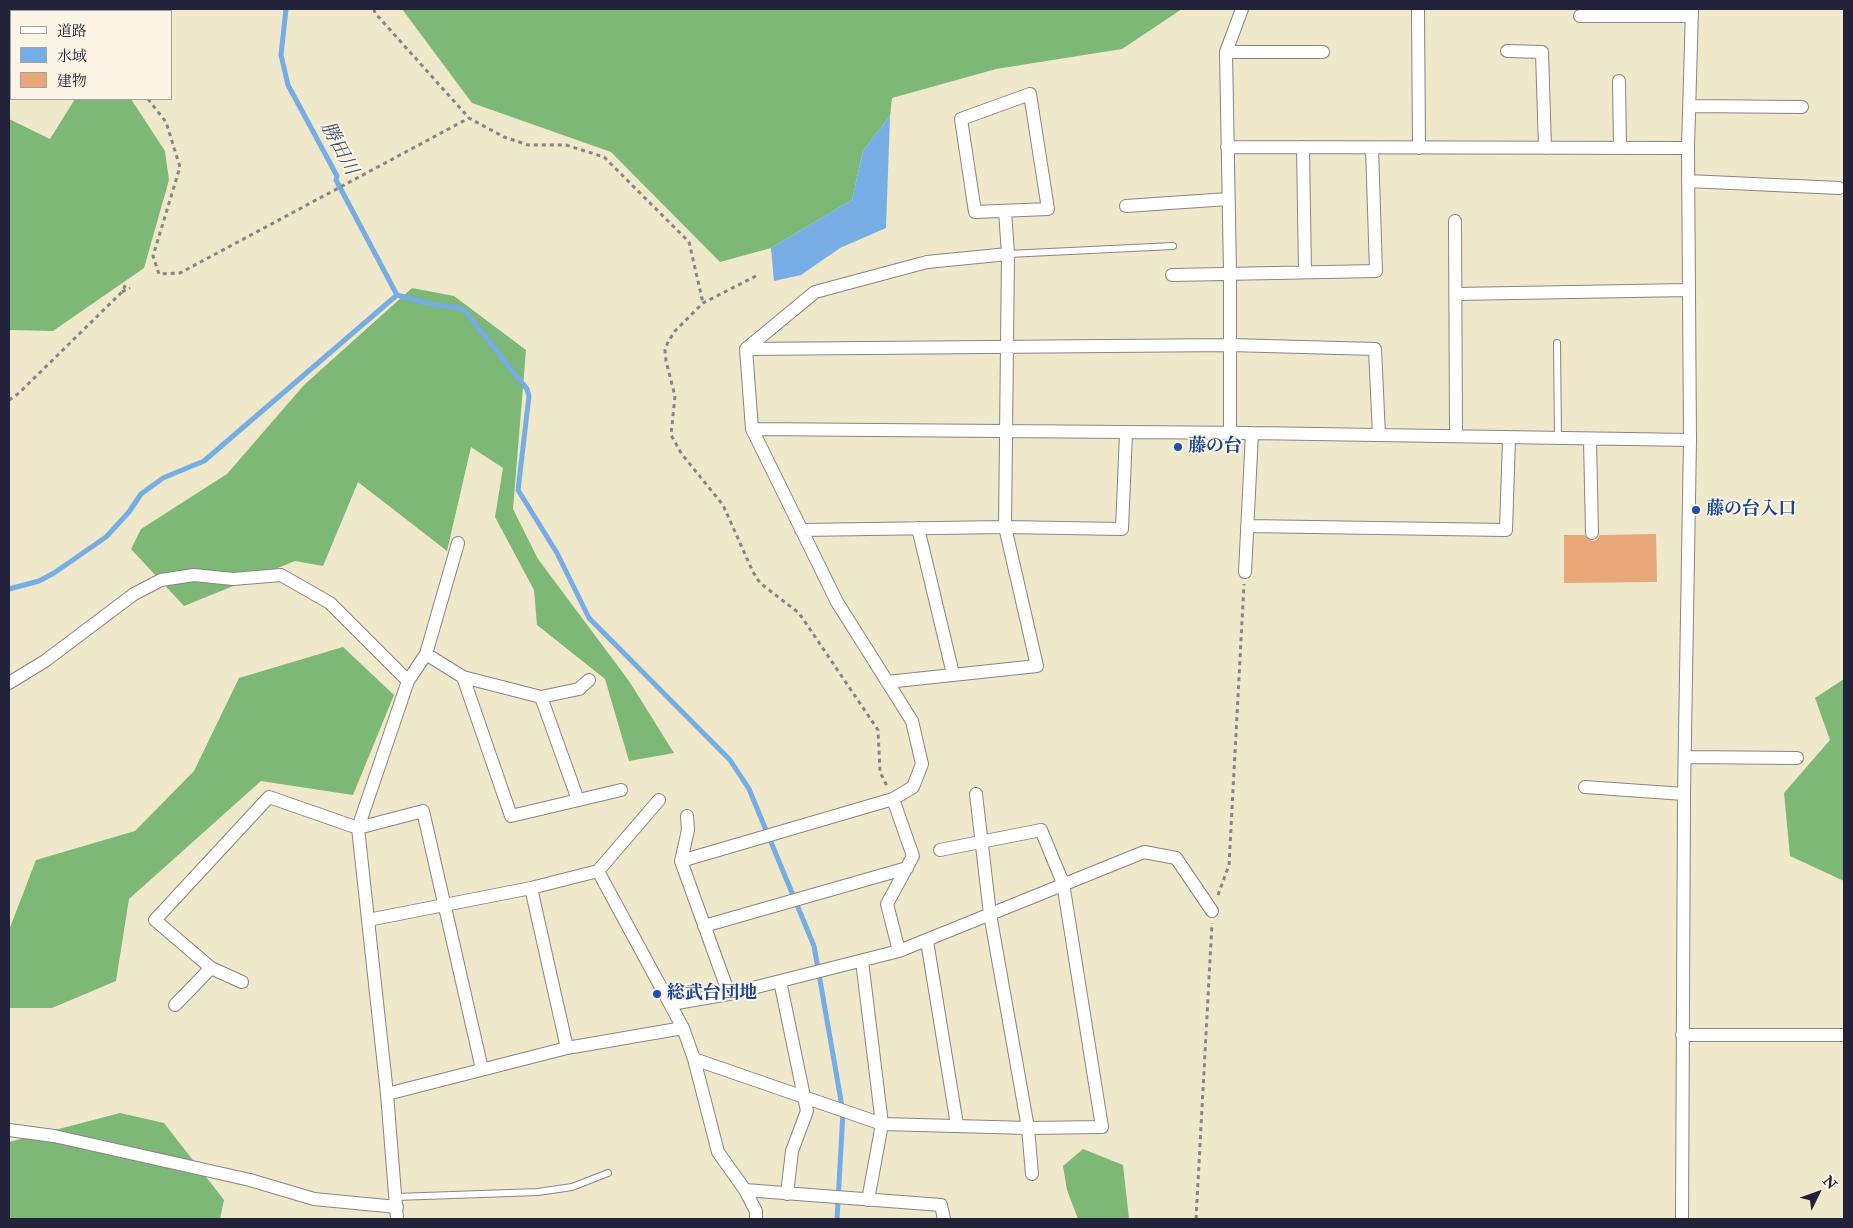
<!DOCTYPE html>
<meta charset="utf-8">
<style>
body{margin:0}
#map{position:relative;width:1853px;height:1228px;overflow:hidden;background:#efe8cb;font-family:"IM FELL Double Pica","Noto Serif JP",serif}
canvas{display:block}
.frame{position:absolute;inset:0;border:10px solid #22223b;pointer-events:none}
.legend{position:absolute;left:10px;top:10px;width:162px;height:90px;box-sizing:border-box;background:#fcf5e5;border:1px solid #a5a1a1;margin:0;padding:6px 9px;list-style:none;font-size:15px;color:#22223b}
.legend li{display:flex;align-items:center;gap:10px;height:25px}
.legend b{width:25px;border:1px solid #a5a1a1}
.north{position:absolute;left:1793px;top:1168px;width:50px;height:50px;-webkit-text-stroke:4px #fcf5e5;paint-order:stroke;rotate:48deg;font-size:14px;font-weight:700;line-height:20px;text-align:center;color:#22223b}
.north::after{content:'';display:block;margin:auto;width:18px;height:22px;background:#22223b;clip-path:polygon(50% 0,100% 100%,50% 72%,0 100%)}
</style>
<div id="map">
<canvas width="1853" height="1228"></canvas>
<div class="frame"></div>
<ul class="legend">
<li><b style="height:6px;background:#fff"></b>道路</li>
<li><b style="height:14px;background:#75ade4"></b>水域</li>
<li><b style="height:14px;background:#e7a779"></b>建物</li>
</ul>
<div class="north">N</div>
</div>
<script>
const context = document.querySelector('canvas').getContext('2d');
context.lineJoin = 'round';
function fill(path, color) {
  context.fillStyle = color;
  context.fill(path, 'evenodd');
}
function toPath(rows) {
  const path = new Path2D();
  for (const r of rows) {
    path.moveTo(r[0], r[1]);
    for (let i = 2; i < r.length; i += 2) path.lineTo(r[i], r[i + 1]);
  }
  return path;
}
function trace(path, color, width, dash) {
  context.strokeStyle = color;
  context.lineWidth = width;
  context.lineCap = dash ? 'butt' : 'round';
  context.setLineDash(dash || []);
  context.stroke(path);
}
function write(font, color, halo, rows, align = 'center') {
  context.font = font + ' "IM FELL Double Pica","Noto Serif JP",serif';
  context.lineWidth = 4;
  context.setLineDash([]);
  context.textBaseline = 'middle';
  context.strokeStyle = halo;
  context.fillStyle = color;
  for (const [text, x, y, turn = 0] of rows) {
    context.save();
    context.translate(x, y);
    context.rotate((+turn || 0) * Math.PI / 180);
    context.textAlign = isNaN(turn) ? turn : align;
    if (halo) context.strokeText(text, 0, 0);
    context.fillText(text, 0, 0);
    context.restore();
  }
}
const forest = toPath([
 [402,9,1182,9,1122,49,996,69,892,98,890,116,863,151,852,200,771,248,720,262,611,152,472,103],
 [75,99,131,99,165,151,169,180,144,268,53,331,9,330,9,119,50,139],
 [412,288,454,296,526,350,513,509,538,559,629,681,674,753,629,761,605,679,537,625,534,590,495,517,503,468,471,447,447,551,358,482,323,566,295,561,184,606,131,549,141,529,227,474,304,385],
 [343,647,394,695,353,795,261,781,129,899,116,981,52,1008,9,1008,9,930,36,860,135,831,194,771,239,678],
 [1844,679,1844,881,1790,856,1784,793,1830,740,1815,698],
 [120,1113,164,1123,224,1200,220,1219,9,1219,9,1142],
 [1083,1149,1123,1165,1129,1219,1078,1219,1067,1190,1063,1166]
]);
const water = toPath([
 [890,116,886,228,840,248,801,275,774,281,771,248,852,200,863,151]
]);
const stream = toPath([
 [286,9,281,55,288,85,337,176,336,180,397,295],
 [397,295,435,305,460,308,465,311,527,389,529,396,518,490,557,553,589,618,730,760,749,789,814,946,843,1112,837,1219],
 [9,589,39,581,54,573,106,537,129,512,141,494,163,478,204,461,397,295]
]);
const building = toPath([
 [1656,534,1657,582,1564,583,1564,535,1584,535,1592,541,1597,540,1600,535]
]);
const path = toPath([
 [97,9,97,11],
 [374,9,375,13,469,118,504,137,528,145,566,145,604,157,689,242,703,303],
 [148,99,166,122,180,167,153,256,159,274,180,273,469,118],
 [756,276,703,303,675,331,668,342,665,350,666,361,675,396,671,435,681,453,723,505,753,572,760,583,799,613,878,730,880,772,888,788],
 [122,292,130,288],
 [9,400,19,393,122,292,126,284],
 [1218,895,1229,865,1244,584],
 [1196,1219,1212,923]
]);
const service = toPath([
 [1008,254,1173,246],
 [1557,343,1558,439],
 [396,1197,538,1192,572,1187,608,1173]
]);
const minor = toPath([
 [1418,9,1419,148],
 [1580,16,1692,16],
 [1507,51,1542,52,1545,148],
 [1226,52,1323,52],
 [1619,81,1620,148],
 [1030,94,1048,209,975,212,961,119,1030,94],
 [1691,106,1802,107],
 [1227,147,1688,148],
 [1303,147,1305,272],
 [1688,181,1839,188],
 [1126,206,1228,199],
 [1455,221,1456,436],
 [1172,275,1376,271,1372,148],
 [1456,294,1689,290],
 [746,349,1230,345,1375,349,1379,435],
 [746,349,815,292,927,262,1008,254],
 [752,429,1252,433,1690,440],
 [1230,434,1230,272,1226,52,1242,9],
 [1590,440,1592,533],
 [1247,526,1506,530,1509,439],
 [918,528,953,674],
 [801,530,1005,527,1122,529,1126,433],
 [1245,572,1252,433],
 [426,654,463,677,541,697,579,689,589,680],
 [463,677,511,816,621,790],
 [887,682,1037,666,1005,527,1008,254,1005,211],
 [9,683,45,661,134,594,161,580,194,575,233,579,281,575,330,603,408,681],
 [541,697,578,800],
 [1685,757,1797,758],
 [1585,787,1684,794],
 [976,794,990,914,1028,1128,1032,1174],
 [893,799,913,856,887,904,899,951],
 [687,816,688,830,681,861,729,994],
 [681,861,893,799,913,787,922,764,912,721,837,602,752,429,746,349],
 [598,871,683,1028,694,1059,718,1152,745,1190,756,1211,756,1219],
 [531,888,567,1048],
 [368,920,531,888,598,871,659,800],
 [704,926,907,868],
 [927,941,957,1125],
 [862,961,882,1124,868,1200],
 [780,981,807,1111,792,1151,787,1194],
 [242,982,211,968,155,920,269,797,358,828,423,811,482,1069],
 [671,1004,729,994,899,951,1144,852,1176,858,1212,911],
 [175,1005,211,968],
 [1682,1035,1844,1035],
 [694,1059,882,1124,1028,1128,1102,1127,1063,883,1041,830,940,850],
 [387,1094,567,1048,683,1028],
 [9,1130,54,1136,250,1180,314,1199,397,1207],
 [745,1190,941,1205,944,1219],
 [397,1219,387,1094,358,828,408,681,426,654,458,543],
 [1682,1219,1684,794,1690,440,1688,148,1692,9]
]);
const markers = [
 [1178,447,5,"#1a4fb4"],
 [1696,510,5,"#1a4fb4"],
 [657,994,5,"#1a4fb4"]
];
const transitNames = [
 ["藤の台",1188,447],
 ["藤の台入口",1706,510],
 ["総武台団地",667,994]
];
const waterNames = [
 ["勝田川",338,149,62]
];
fill(forest, '#7db876');
fill(water, '#75ade4');
trace(stream, '#75ade4', 5);
fill(building, '#e7a779');
trace(service, '#888583', 8);
trace(minor, '#888583', 14);
trace(path, '#888583', 3, [4, 4]);
trace(service, '#fff', 6);
trace(minor, '#fff', 12);
for (const [x, y, r, color] of markers) {
  const dot = new Path2D();
  dot.arc(x, y, r, 0, 2 * Math.PI);
  context.fillStyle = color;
  context.fill(dot);
  trace(dot, '#fcf5e5', 2);
}
write('bold 18px', '#164399', '#fcf5e5', transitNames, 'left');
write('italic 19px', '#3f5376', '#fcf5e5', waterNames);
</script>
